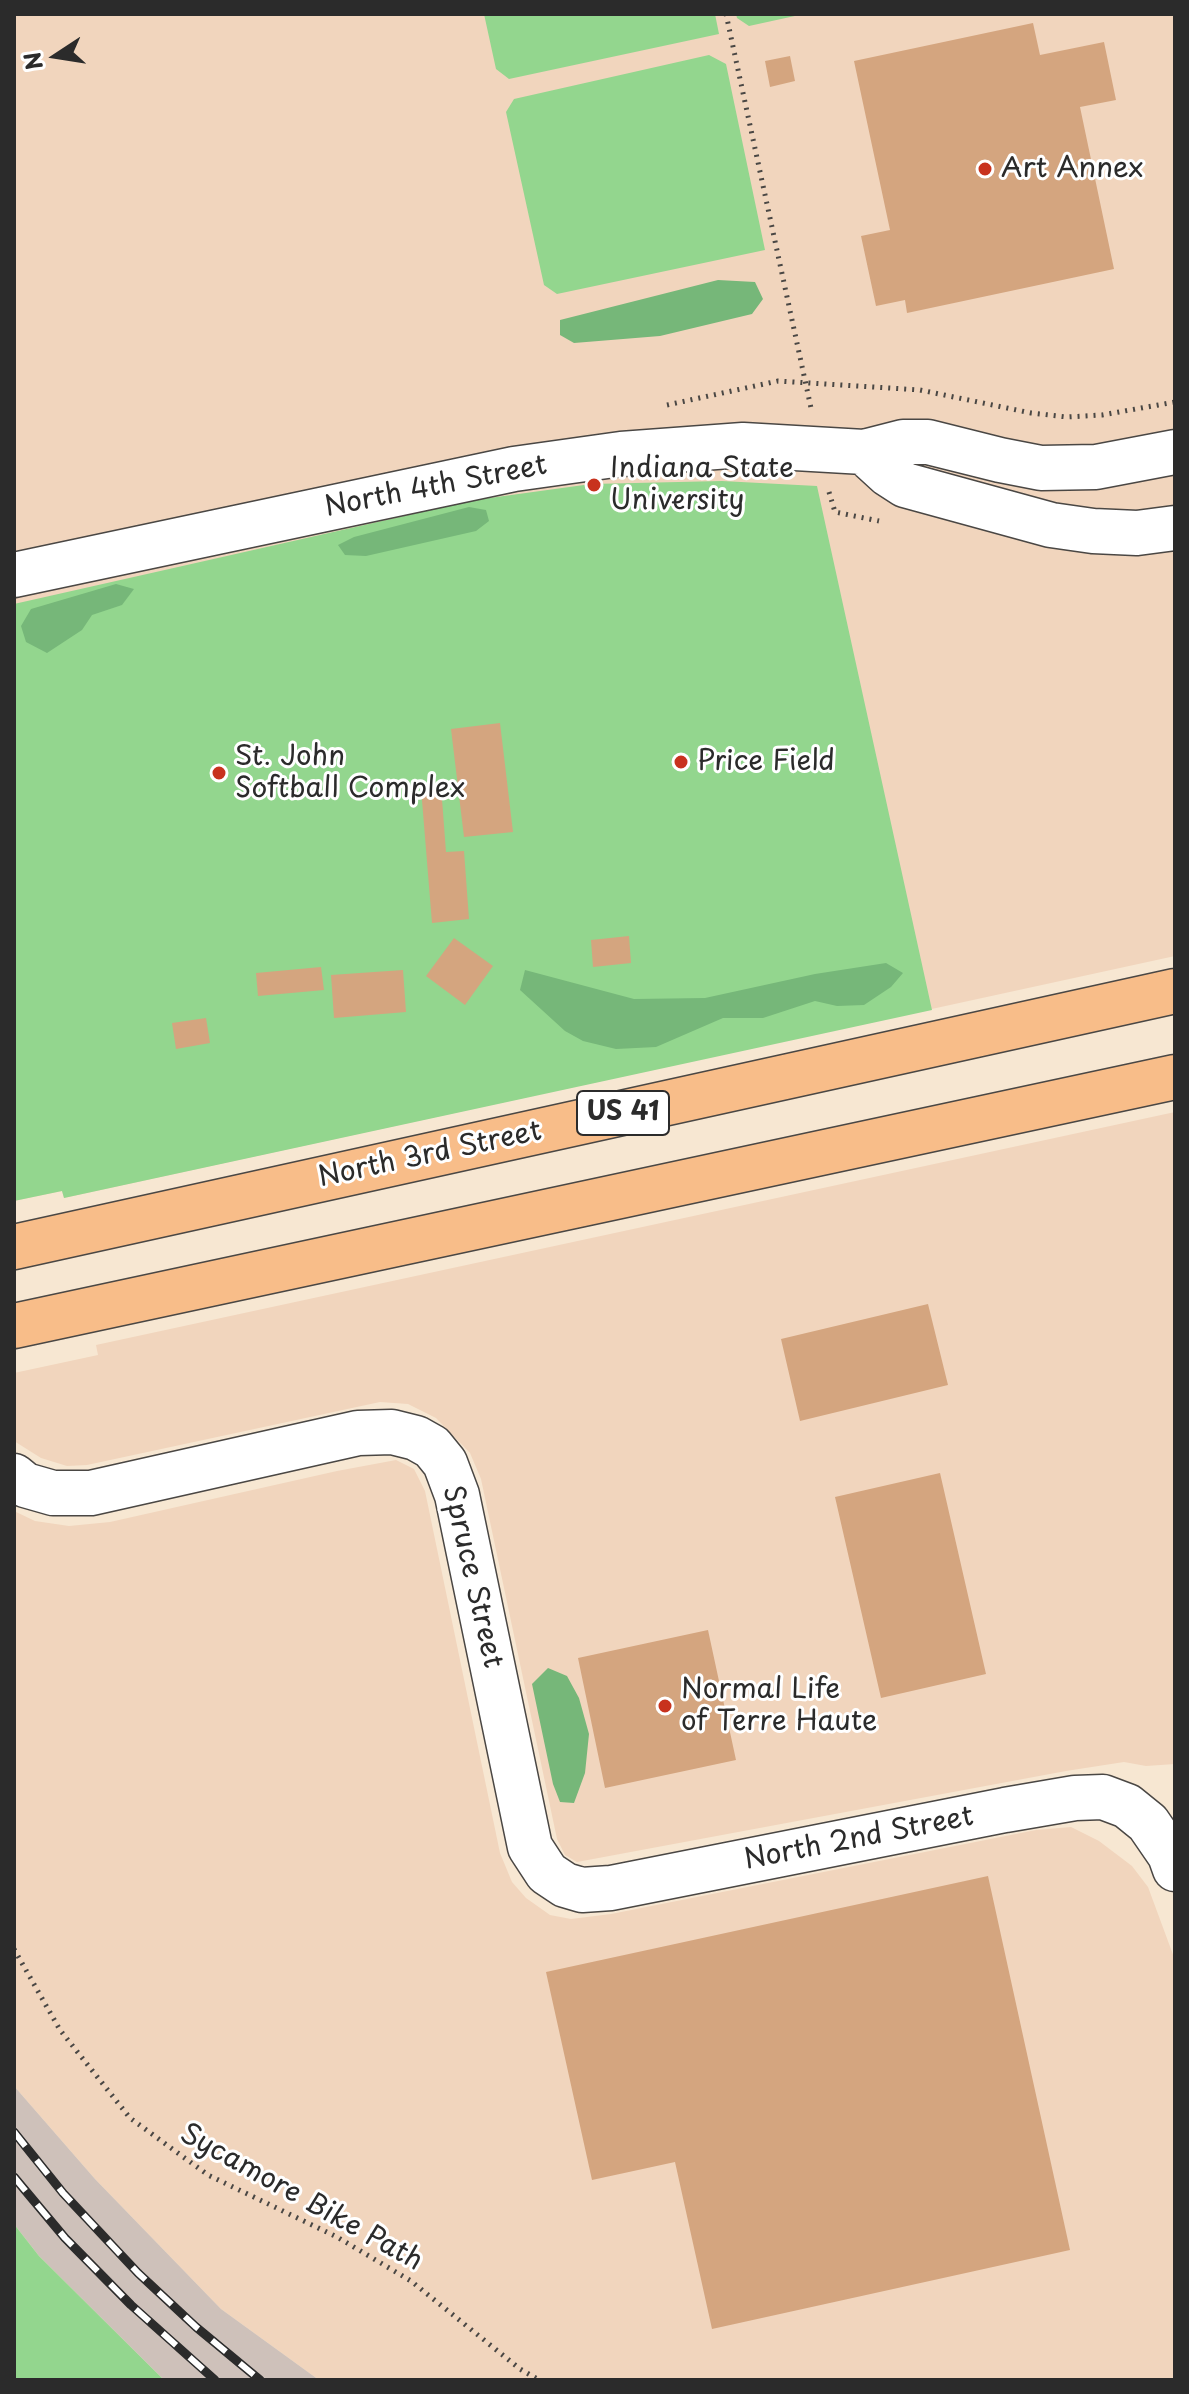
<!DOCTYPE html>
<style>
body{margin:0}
#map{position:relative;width:1189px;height:2394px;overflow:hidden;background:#f7e7d2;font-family:"Playpen Sans",sans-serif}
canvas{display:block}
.frame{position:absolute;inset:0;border:16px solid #2b2b2b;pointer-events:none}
.north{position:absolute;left:16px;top:16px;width:80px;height:80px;-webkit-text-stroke:6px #fff;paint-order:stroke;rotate:258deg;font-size:22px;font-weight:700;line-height:32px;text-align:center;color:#2b2b2b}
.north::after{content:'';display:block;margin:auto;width:28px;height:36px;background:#2b2b2b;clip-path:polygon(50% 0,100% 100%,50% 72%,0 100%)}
</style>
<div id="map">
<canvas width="1189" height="2394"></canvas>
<div class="frame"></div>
<div class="north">N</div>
</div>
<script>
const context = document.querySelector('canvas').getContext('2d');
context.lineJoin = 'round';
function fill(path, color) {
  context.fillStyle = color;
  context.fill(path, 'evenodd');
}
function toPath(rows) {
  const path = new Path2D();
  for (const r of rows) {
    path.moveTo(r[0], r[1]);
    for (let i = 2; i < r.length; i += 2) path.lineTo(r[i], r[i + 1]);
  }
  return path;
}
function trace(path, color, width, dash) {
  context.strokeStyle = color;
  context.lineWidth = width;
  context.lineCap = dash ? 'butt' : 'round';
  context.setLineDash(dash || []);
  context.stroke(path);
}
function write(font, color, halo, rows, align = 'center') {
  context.font = font + ' "Playpen Sans",sans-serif';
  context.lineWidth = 6;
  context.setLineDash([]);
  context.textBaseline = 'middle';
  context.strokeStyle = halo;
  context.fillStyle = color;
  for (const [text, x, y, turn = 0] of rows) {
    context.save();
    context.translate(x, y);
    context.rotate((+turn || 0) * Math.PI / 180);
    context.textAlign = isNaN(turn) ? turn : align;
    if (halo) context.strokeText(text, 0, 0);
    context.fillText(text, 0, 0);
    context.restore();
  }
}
const built = toPath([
 [14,14,1175,14,1175,956,64,1198,62,1191,14,1201],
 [1175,1112,1175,1764,1146,1766,1124,1762,1066,1771,577,1862,565,1855,557,1839,481,1479,470,1453,436,1418,408,1404,380,1402,87,1465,67,1466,41,1458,14,1441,14,1373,98,1355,96,1345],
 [396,1460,414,1469,425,1491,500,1853,512,1882,526,1898,550,1915,571,1919,611,1914,1036,1830,1071,1827,1099,1841,1132,1866,1148,1887,1175,1960,1175,2380,319,2380,221,2309,95,2179,14,2086,14,1511,35,1521,69,1526,110,1522,337,1471]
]);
const industrial = toPath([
 [14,2086,95,2179,221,2309,319,2380,164,2380,39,2256,14,2224]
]);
const green = toPath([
 [484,14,715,14,719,34,509,79,496,69],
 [736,14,804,14,749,26,737,18],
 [709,55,726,64,765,250,557,294,544,285,506,112,514,99],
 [722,481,817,486,932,1010,64,1198,62,1191,14,1201,14,604,475,500,591,484],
 [14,2224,39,2256,164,2380,14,2380]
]);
const forest = toPath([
 [718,280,755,282,763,299,752,314,660,336,574,343,560,335,560,320],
 [469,507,486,510,489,521,476,531,366,556,345,555,338,545,354,537],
 [116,584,134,589,122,605,92,615,82,630,47,653,26,642,21,626,31,609],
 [886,963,903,973,891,987,864,1005,837,1006,815,1001,763,1018,723,1018,656,1047,616,1049,583,1041,565,1031,520,990,525,970,634,999,705,998,815,974],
 [548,1668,567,1676,579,1698,589,1734,585,1773,574,1803,560,1802,553,1784,532,1684]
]);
const building = toPath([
 [1033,23,1040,55,1104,42,1116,100,1080,107,1114,269,907,313,905,300,876,306,861,236,890,230,854,61],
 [790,56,795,81,770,87,765,61],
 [500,723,513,832,464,837,451,729],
 [441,786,446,852,464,851,469,919,432,923,421,788],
 [629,936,631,963,593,967,591,940],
 [454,938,493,966,465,1005,426,976],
 [321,967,324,990,258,996,256,973],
 [403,970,406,1012,334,1018,331,975],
 [206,1018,210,1043,176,1049,172,1023],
 [928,1304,948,1385,800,1421,781,1339],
 [940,1473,986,1674,881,1698,835,1497],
 [708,1630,736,1760,605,1788,578,1658],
 [988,1876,1070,2250,712,2329,675,2162,592,2180,546,1972]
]);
const path = toPath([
 [726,14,811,408],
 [667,405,778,381,920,390,1031,413,1067,417,1102,415,1175,402],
 [829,492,835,512,879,521],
 [14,1949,60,2030,130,2118,208,2175,337,2237,411,2281,520,2369,539,2380]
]);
const minor = toPath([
 [864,452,888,474,905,485,1051,525,1093,531,1137,533,1175,528],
 [14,575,514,469,621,454,743,445,864,452,903,442,928,442,1000,460,1041,468,1096,467,1175,452],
 [14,1476,25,1485,53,1493,91,1493,358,1433,392,1432,416,1438,432,1447,445,1463,457,1495,530,1847,547,1873,565,1885,582,1890,611,1888,1005,1810,1075,1798,1103,1797,1127,1806,1148,1823,1170,1855,1175,1869]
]);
const highway = toPath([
 [14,1247,1175,991],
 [14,1326,1175,1077]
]);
const rail = toPath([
 [14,2132,63,2193,138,2273,196,2327,260,2380],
 [14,2177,65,2238,131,2305,215,2380]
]);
const markers = [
 [985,169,8,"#c8321e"],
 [594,485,8,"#c8321e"],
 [681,762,8,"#c8321e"],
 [219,773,8,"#c8321e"],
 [665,1706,8,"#c8321e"]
];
const shields = [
 [623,1113,92]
];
const shieldNames = [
 ["US 41",623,1113]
];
const poiNames = [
 ["Art Annex",1001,169],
 ["Indiana State",610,469],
 ["University",610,501],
 ["St. John",235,757],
 ["Softball Complex",235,789],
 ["Price Field",697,762],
 ["Normal Life",681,1690],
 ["of Terre Haute",681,1722]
];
const streetNames = [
 ["North 4th Street",436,487,-11],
 ["North 3rd Street",430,1155,-12],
 ["Spruce Street",472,1577,77],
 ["North 2nd Street",859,1839,-11],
 ["Sycamore Bike Path",301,2198,29]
];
fill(built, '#f1d5bd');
fill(industrial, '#cec1ba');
fill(green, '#93d68e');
fill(forest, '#76b779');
fill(building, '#d4a57f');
trace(minor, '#4a4744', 47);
trace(highway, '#4a4744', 47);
trace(path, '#4a4744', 5, [2, 6]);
trace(minor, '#fff', 44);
trace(highway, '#f8bd89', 44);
trace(rail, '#2b2b2b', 9);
trace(rail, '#fff', 6, [18]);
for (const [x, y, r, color] of markers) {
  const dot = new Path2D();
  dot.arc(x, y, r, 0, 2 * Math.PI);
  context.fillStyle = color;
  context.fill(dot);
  trace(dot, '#fff', 3);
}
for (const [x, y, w] of shields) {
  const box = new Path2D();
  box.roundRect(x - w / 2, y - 22, w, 44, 6);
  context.fillStyle = '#fff';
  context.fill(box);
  trace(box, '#2b2b2b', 2);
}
write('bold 26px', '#2b2b2b', null, shieldNames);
write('28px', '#2b2b2b', '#fff', poiNames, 'left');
write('28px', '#2b2b2b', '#fff', streetNames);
</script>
